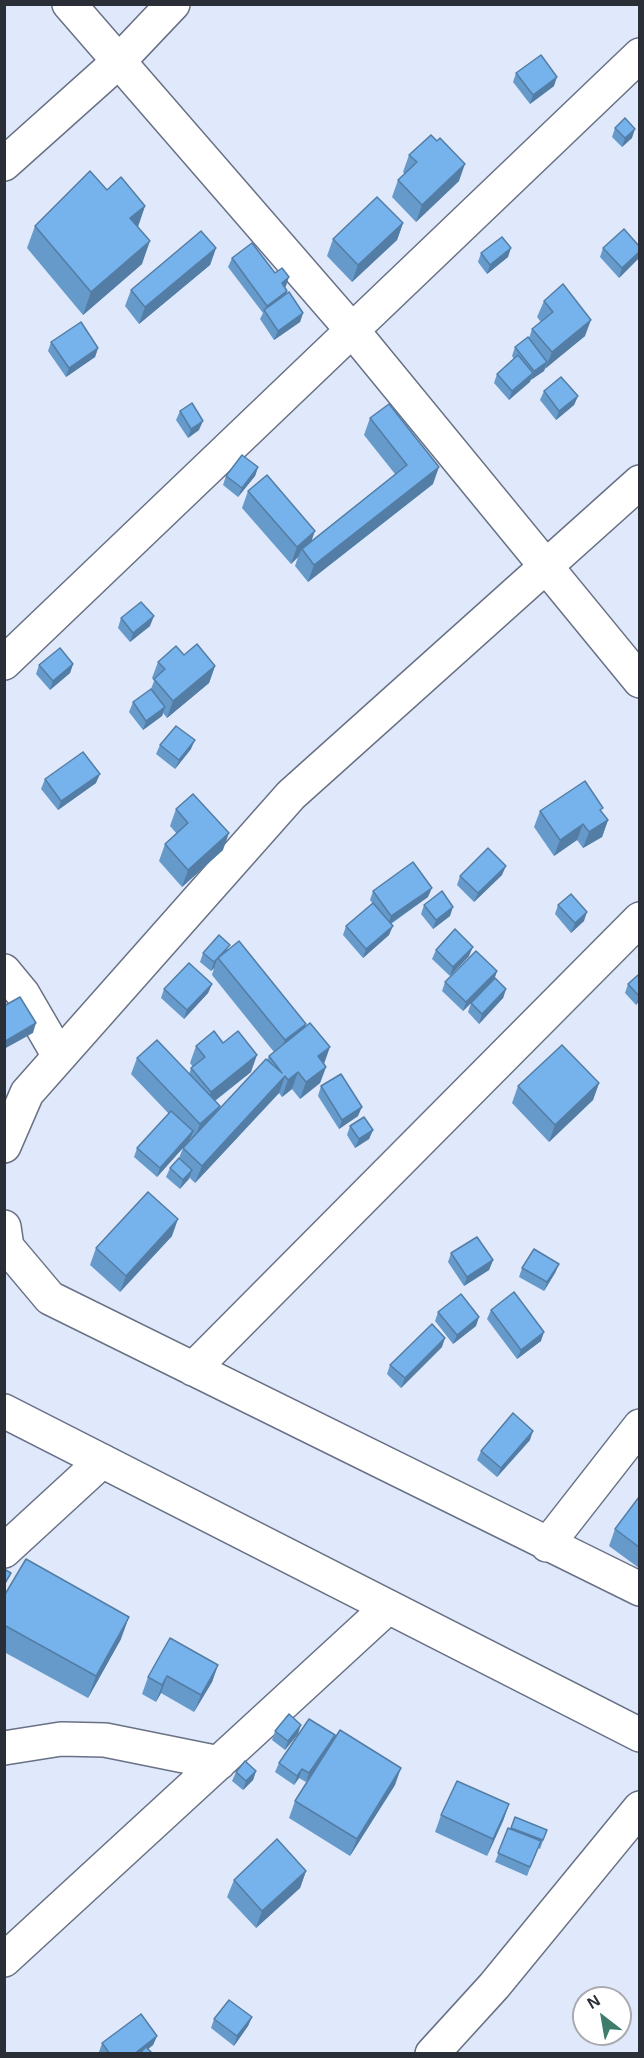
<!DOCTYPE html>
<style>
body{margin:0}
#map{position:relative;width:644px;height:2058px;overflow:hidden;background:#e0e8fb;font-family:Arial,sans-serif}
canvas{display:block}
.frame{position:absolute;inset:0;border:6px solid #2a2e36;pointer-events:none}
.north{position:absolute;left:572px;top:1986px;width:60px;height:60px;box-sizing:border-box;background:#fff;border:2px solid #aaabaf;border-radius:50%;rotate:329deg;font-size:16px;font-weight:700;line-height:24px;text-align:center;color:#2a2e36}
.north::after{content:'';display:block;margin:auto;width:21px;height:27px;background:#3e7d6b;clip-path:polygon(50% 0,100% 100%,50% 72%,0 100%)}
</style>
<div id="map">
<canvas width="644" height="2058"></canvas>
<div class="frame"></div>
<div class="north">N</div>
</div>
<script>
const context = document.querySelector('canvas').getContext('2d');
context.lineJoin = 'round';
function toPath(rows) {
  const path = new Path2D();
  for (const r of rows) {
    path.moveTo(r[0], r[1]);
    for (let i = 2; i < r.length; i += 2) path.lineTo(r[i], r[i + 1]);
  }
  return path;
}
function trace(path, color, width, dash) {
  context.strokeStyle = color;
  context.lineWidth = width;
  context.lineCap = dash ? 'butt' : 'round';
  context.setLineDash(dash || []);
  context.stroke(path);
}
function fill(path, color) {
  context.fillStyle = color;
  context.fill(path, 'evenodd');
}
const street = toPath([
 [69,4,352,330,640,681],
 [4,164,118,62,173,4],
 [4,663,640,55],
 [4,971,23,994,59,1056],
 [4,1146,27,1093,291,795,640,482],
 [4,1227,7,1247,50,1298,640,1589],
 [193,1369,640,919],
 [547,1545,640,1426],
 [4,1551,102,1461],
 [4,1748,61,1739,105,1740,219,1763],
 [4,1960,388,1607],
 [432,2054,494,1986,640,1808]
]);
const secondary = toPath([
 [4,1411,640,1735]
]);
const wall = toPath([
 [516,73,554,86,530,104,513,82],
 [615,128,632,138,622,147,612,137],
 [409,155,459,181,416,222,392,197,398,180,405,174,403,172],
 [107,190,145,206,138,227,142,264,83,315,27,248,35,226],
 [403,223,397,240,352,282,327,256,333,239],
 [216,248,210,265,139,324,125,306,131,290],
 [603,248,639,258,619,278,600,257],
 [481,253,508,257,487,274,478,262],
 [232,258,275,273,286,286,285,287,287,291,286,295,303,313,300,322,274,340,260,319,263,313,228,267],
 [544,301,585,336,545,368,544,371,530,380,509,400,494,383,497,374,514,359,512,356,515,347,529,338,532,329,541,322,537,317],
 [51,342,98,348,95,357,66,377,48,351],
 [544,391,578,396,574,405,556,420,540,400],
 [180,411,199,430,188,438,176,420],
 [370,418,433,484,308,582,295,566,298,557,291,564,242,508,248,491,312,540,395,474,364,435],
 [258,467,255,476,238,497,223,485,226,476],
 [121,618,150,626,130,642,118,628],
 [184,655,215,666,209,683,167,718,163,713,162,716,143,730,129,712,133,702,151,689,154,681,152,678,158,662],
 [73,664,70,673,50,690,36,674,39,665],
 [160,745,191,749,175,769,156,754],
 [45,779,96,783,58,810,41,789],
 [176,809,223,850,182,887,159,861,165,844,177,834,170,826],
 [540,811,608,820,602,837,583,848,577,840,554,856,534,827],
 [502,875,474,902,457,885,460,876],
 [373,891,428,897,391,924,389,935,363,958,343,935,346,926,373,904,370,900],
 [424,905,450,916,433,929,421,914],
 [558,905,584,921,571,933,555,914],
 [228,949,306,1024,304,1027,326,1067,320,1083,300,1099,292,1089,282,1097,279,1093,195,1183,189,1177,180,1189,166,1177,170,1168,179,1158,183,1148,192,1139,190,1137,190,1140,157,1177,134,1157,137,1148,169,1114,131,1074,137,1058,189,1074,191,1068,193,1067,190,1063,196,1046,223,1043,251,1072,215,1101,218,1110,267,1060,269,1056,274,1052,212,975,214,968,211,971,200,962,203,953],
 [436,950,469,956,450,976,432,959],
 [497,971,494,979,506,989,503,998,479,1024,468,1012,471,1003,463,1011,442,991,445,982],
 [639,977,639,1001,636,1005,625,993,628,984],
 [212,984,208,993,184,1019,161,998,164,989],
 [599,1083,593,1100,549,1142,512,1103,518,1086],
 [321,1086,358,1116,339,1129,318,1096],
 [350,1126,373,1130,369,1139,355,1148,347,1135],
 [172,1236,120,1292,90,1265,96,1248],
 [451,1253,493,1260,489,1270,464,1286,448,1262],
 [559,1264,555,1273,544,1291,519,1277,522,1268],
 [491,1310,541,1341,517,1359,487,1319],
 [438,1312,476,1326,453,1344,435,1321],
 [442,1347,401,1388,387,1374,390,1365],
 [530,1440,497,1477,477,1460,481,1451],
 [639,1497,639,1568,609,1546,615,1529],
 [4,1596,121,1639,88,1698,4,1652],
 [218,1665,212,1682,194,1712,161,1693,156,1702,142,1694,148,1677],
 [275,1731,298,1734,285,1750,272,1740],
 [332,1742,395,1785,350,1856,289,1818,295,1801,322,1759,306,1782,299,1778,294,1785,275,1772,279,1763],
 [256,1771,253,1780,243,1790,232,1781,236,1772],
 [509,1804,503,1821,487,1856,435,1832,441,1815],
 [515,1817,547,1830,540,1849,538,1848,527,1876,495,1862,508,1828,511,1829],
 [306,1871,300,1888,256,1928,227,1897,234,1880],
 [252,2017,248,2026,234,2046,211,2028,214,2019],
 [157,2036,153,2045,148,2049,153,2054,100,2054,99,2052,102,2043]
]);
const shadedWall = toPath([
 [557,77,554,86,530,104,533,95],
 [635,129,632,138,622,147,625,138],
 [465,164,459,181,416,222,422,205],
 [145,206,137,229,130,218],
 [403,223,397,240,352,282,358,265],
 [150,241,142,264,83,315,91,292],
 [216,248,210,265,139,324,145,307],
 [511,248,508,257,487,274,490,265],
 [639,252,639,258,619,278,622,268],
 [289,277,286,286,279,292,282,283],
 [287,291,284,300,265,312,267,306],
 [303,313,300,322,274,340,278,331],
 [591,320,585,336,545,369,552,352],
 [98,348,95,357,66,377,69,368],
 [547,362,544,371,531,380,534,371],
 [533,373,530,382,509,400,512,391],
 [578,396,574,405,556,420,559,411],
 [203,421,199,430,188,438,191,429],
 [258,467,255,476,238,497,242,488],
 [439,467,433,484,308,582,314,565],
 [315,531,309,548,302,549,298,557,291,564,297,547],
 [154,616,150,626,130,642,133,633],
 [73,664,70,673,50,690,53,681],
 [215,666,209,683,167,718,173,701],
 [165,707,162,716,143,730,146,721],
 [195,740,191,749,175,769,179,760],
 [100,774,96,783,58,810,61,801],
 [608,820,602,837,583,848,589,832],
 [583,824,577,840,554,856,560,840],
 [229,833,223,850,182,887,188,870],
 [506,866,502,875,474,902,478,893],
 [432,888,428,897,388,925,391,916],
 [453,907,450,916,433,929,436,920],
 [587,912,584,921,571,933,575,923],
 [393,926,389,935,363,958,366,949],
 [473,947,469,956,450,976,453,967],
 [217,959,214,968,211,971,214,962],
 [497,971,494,980,463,1011,466,1002],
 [212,984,208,993,184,1019,187,1010],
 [506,989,503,998,479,1024,482,1014],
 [639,995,639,1001,636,1005],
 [36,1023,33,1033,4,1049,4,1042],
 [306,1024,300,1041,278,1057,285,1040],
 [330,1047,324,1064,318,1056],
 [257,1055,251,1072,204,1109,211,1092],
 [326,1067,320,1083,300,1099,306,1082],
 [298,1072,292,1089,282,1097,288,1080],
 [285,1076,279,1093,195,1183,202,1166],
 [599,1083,593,1100,549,1142,555,1125],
 [220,1106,214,1123,194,1141,200,1124],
 [362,1107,358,1116,339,1129,342,1120],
 [373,1130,369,1139,355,1148,359,1139],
 [193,1131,190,1140,157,1177,160,1168],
 [192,1170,189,1179,180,1189,183,1180],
 [178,1219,172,1236,120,1292,126,1276],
 [493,1260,489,1270,464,1286,467,1277],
 [559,1264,555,1273,544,1291,547,1282],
 [479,1317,476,1326,453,1344,457,1335],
 [544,1332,541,1341,517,1359,521,1350],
 [445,1338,442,1347,401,1388,405,1378],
 [533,1431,530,1440,497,1477,501,1468],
 [129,1617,121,1639,88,1698,96,1676],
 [218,1665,212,1682,194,1712,201,1695],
 [167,1676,161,1693,156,1702,162,1685],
 [301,1725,298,1734,285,1750,288,1741],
 [335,1735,332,1744,306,1782,309,1773],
 [401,1768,395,1785,350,1856,357,1839],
 [302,1769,299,1778,294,1785,297,1776],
 [256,1771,253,1780,243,1790,246,1781],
 [509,1804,503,1821,487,1856,493,1839],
 [306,1871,300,1888,256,1928,262,1911],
 [252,2017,248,2026,234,2046,237,2036],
 [157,2036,153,2045,142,2054,134,2054]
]);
const building = toPath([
 [541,55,557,77,533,95,516,73,541,55],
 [625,118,635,129,625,138,615,128,625,118],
 [431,135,437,141,440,138,465,164,422,205,398,180,417,162,409,155,431,135],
 [90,171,107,190,121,177,145,206,130,218,150,241,91,292,35,226,90,171],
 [377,197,403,223,358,265,333,239,377,197],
 [624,229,639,246,639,252,622,268,603,248,624,229],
 [201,231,216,248,145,307,131,290,201,231],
 [502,237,511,248,490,265,481,253,502,237],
 [252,243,275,273,282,268,289,277,282,283,287,291,267,306,232,258,252,243],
 [563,284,591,320,552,352,532,329,553,312,544,301,563,284],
 [289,292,303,313,278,331,264,310,289,292],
 [81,322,98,348,69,368,51,342,81,322],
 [528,337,547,362,534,371,515,347,528,337],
 [518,355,533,373,512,391,497,374,518,355],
 [561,377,578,396,559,411,544,391,561,377],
 [192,403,203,421,191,429,180,411,192,403],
 [389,404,439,467,314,565,302,549,407,465,370,418,389,404],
 [242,455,258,467,242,488,226,476,242,455],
 [267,475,315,531,297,547,248,491,267,475],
 [141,602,154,616,133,633,121,618,141,602],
 [197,644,215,666,173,701,154,679,165,669,158,662,176,646,184,655,197,644],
 [60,648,73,664,53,681,39,665,60,648],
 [151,689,165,707,146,721,133,702,151,689],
 [176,726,195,740,179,760,160,745,176,726],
 [83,752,100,774,61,801,45,779,83,752],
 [585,781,603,808,600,810,608,820,589,832,583,824,560,840,540,811,585,781],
 [193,794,229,833,188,870,165,844,188,823,176,809,193,794],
 [488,848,506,866,478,893,460,876,488,848],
 [413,862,432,888,391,916,373,891,413,862],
 [442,891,453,907,436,920,424,905,442,891],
 [571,894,587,912,575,923,558,905,571,894],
 [373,903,393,926,366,949,346,926,373,903],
 [455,929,473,947,453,967,436,950,455,929],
 [219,935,230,945,214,962,203,953,219,935],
 [239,941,306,1024,285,1040,218,958,239,941],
 [476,951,497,971,466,1002,445,982,476,951],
 [189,963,212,984,187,1010,164,989,189,963],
 [638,975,639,977,639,996,628,984,638,975],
 [495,978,506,989,482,1014,471,1003,495,978],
 [20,997,36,1023,4,1042,4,1006,20,997],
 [310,1023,330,1047,318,1056,326,1067,306,1082,298,1072,288,1080,285,1076,202,1166,183,1148,266,1059,282,1073,269,1056,310,1023],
 [214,1031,223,1043,238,1031,257,1055,211,1092,191,1068,205,1057,196,1046,214,1031],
 [157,1040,220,1106,200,1124,137,1058,157,1040],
 [562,1045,599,1083,555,1125,518,1086,562,1045],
 [341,1074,362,1107,342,1120,321,1086,341,1074],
 [171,1111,193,1131,160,1168,137,1148,171,1111],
 [364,1117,373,1130,359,1139,350,1126,364,1117],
 [179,1158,192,1170,183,1180,170,1168,179,1158],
 [148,1192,178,1219,126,1276,96,1248,148,1192],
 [477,1237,493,1260,467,1277,451,1253,477,1237],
 [534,1249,559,1264,547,1282,522,1268,534,1249],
 [514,1292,544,1332,521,1350,491,1310,514,1292],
 [461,1294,479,1317,457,1335,438,1312,461,1294],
 [432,1324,445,1338,405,1378,390,1365,432,1324],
 [513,1413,533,1431,501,1468,481,1451,513,1413],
 [639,1497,639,1547,615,1529,639,1497],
 [26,1559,129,1617,96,1676,4,1625,4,1596,26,1559],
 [4,1569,11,1573,4,1585,4,1569],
 [170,1638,218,1665,201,1695,167,1676,162,1685,148,1677,170,1638],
 [289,1714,301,1725,288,1741,275,1731,289,1714],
 [309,1719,335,1735,309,1773,302,1769,297,1776,279,1763,309,1719],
 [340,1730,401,1768,357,1839,295,1801,340,1730],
 [245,1761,256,1771,246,1781,236,1772,245,1761],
 [457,1781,509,1804,493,1839,441,1815,457,1781],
 [515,1817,547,1830,543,1840,511,1828,515,1817],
 [508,1828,541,1841,530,1867,498,1853,508,1828],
 [277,1839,306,1871,262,1911,234,1880,277,1839],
 [229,2000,252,2017,237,2036,214,2019,229,2000],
 [141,2014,157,2036,134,2054,110,2054,102,2043,141,2014],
 [146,2047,153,2054,139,2054,146,2047]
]);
trace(street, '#687185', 36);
trace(secondary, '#687185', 36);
trace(street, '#fff', 33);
trace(secondary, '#fff', 33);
fill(wall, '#659acb');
fill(shadedWall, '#537da5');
fill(building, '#76b3ec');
trace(building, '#537da5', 1.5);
</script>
